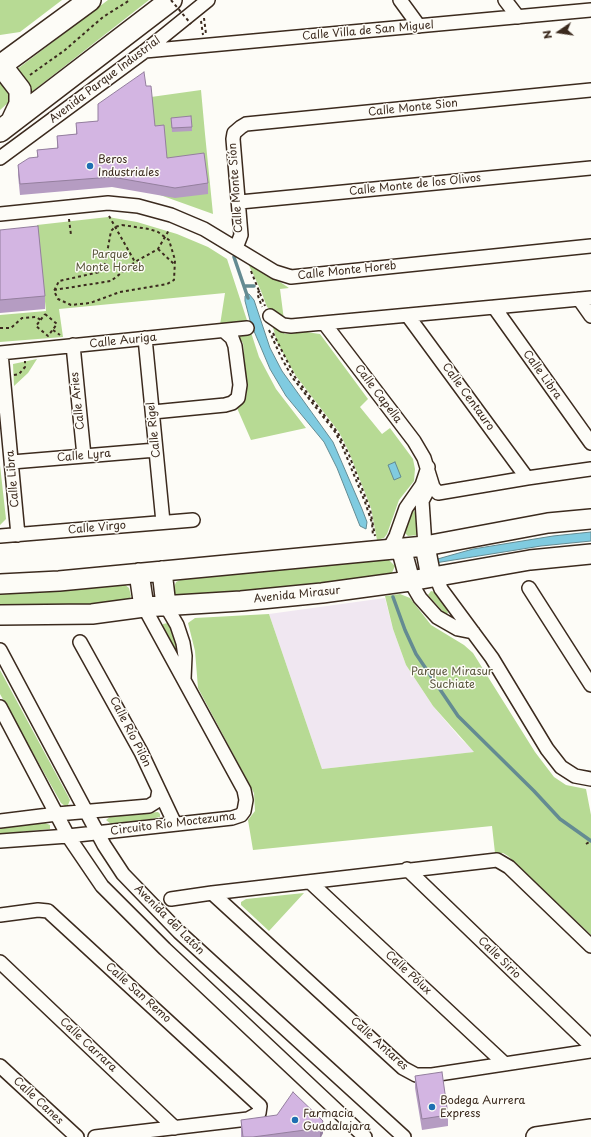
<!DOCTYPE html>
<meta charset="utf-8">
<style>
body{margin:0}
#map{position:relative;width:591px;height:1137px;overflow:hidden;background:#fdfcf7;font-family:"Playpen Sans",sans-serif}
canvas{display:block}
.north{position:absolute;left:539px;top:12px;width:40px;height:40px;-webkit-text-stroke:3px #fdfcf7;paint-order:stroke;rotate:257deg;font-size:11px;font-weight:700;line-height:16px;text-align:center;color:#3b2a1e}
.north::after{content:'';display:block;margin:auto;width:14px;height:18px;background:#3b2a1e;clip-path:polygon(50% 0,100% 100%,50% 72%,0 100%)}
</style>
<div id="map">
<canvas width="591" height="1137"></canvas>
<div class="north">N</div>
</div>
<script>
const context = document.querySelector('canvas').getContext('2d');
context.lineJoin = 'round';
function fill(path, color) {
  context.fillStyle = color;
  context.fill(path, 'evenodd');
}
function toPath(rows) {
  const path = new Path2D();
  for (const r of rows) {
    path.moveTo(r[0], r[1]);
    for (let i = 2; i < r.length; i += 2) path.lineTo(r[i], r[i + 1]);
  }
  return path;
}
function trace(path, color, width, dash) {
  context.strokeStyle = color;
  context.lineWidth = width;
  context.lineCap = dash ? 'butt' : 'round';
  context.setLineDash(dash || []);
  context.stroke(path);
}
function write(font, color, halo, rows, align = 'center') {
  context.font = font + ' "Playpen Sans",sans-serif';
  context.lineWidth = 3;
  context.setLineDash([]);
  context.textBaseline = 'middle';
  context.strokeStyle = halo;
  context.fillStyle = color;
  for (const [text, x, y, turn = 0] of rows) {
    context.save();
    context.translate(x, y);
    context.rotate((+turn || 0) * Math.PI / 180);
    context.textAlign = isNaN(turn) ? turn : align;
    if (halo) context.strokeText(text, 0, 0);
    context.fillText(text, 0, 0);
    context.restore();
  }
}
const built = toPath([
 [385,598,393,629,406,665,433,706,461,739,475,752,322,769,269,614]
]);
const green = toPath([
 [0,0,62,0,20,32,0,35],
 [108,0,149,0,29,94,16,70],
 [0,84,5,85,11,90,10,101,0,110],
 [201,90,205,134,213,214,160,195,151,97],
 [108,217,137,222,177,234,208,247,227,259,259,357,276,389,306,428,251,440,237,408,246,398,247,389,243,343,234,332,220,325,225,293,59,309,63,337,0,342,0,315,46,311,37,225],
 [246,259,289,288,280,289,284,320,267,307,261,291],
 [272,324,285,334,306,332,320,334,368,399,360,407,382,434,390,428,413,459,415,469,414,481,399,500,387,534,384,538,377,540,371,508,349,452,339,432,296,376,277,342],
 [37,359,28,373,14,386,13,364],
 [0,465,6,519,0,525],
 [414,510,417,518,418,535,408,536,405,533,407,523,411,511],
 [388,559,395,566,391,575,336,584,176,597,173,590,176,582,182,579],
 [124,584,129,588,131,596,128,601,123,603,0,607,0,594],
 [431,591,435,592,447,610,448,613,446,615,428,595],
 [400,594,410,598,431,625,464,645,473,653,535,752,554,777,566,785,586,789,591,815,591,935,508,856,503,853,495,853,492,826,253,850,248,820,255,811,254,793,198,688,195,651,188,623,195,618,269,614,322,769,474,752,433,706,406,665,393,629,385,596],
 [168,623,176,638,177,652,163,627,163,624],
 [0,670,68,796,70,800,68,805,65,806,61,803,0,694],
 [158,812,160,814,160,817,151,819,111,824,106,820,111,816],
 [45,823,50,825,50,829,0,834,0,828],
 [304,893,269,931,241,905,241,902,246,899]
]);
const water = toPath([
 [247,294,249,294,254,300,270,348,282,371,333,442,362,509,367,522,366,529,360,526,337,468,324,442,286,396,270,369,251,324,245,301,245,296,247,294],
 [395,462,401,477,394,480,388,465,395,462],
 [591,532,591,541,541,546,435,563,434,560,473,549,553,536,591,532]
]);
const stream = toPath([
 [234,257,248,298],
 [244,286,254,286],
 [393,597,405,630,416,654,458,716,534,791,560,819,591,841]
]);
const path = toPath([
 [204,18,206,34],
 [201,21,203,35],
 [30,75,65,50,103,17,130,0],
 [109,216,135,262],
 [69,219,71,235],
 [122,225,149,229,158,232,169,240,175,260,174,280,167,284,120,292,90,303,71,305,58,299,54,291,59,281,100,272,105,264,111,231,115,227,122,225],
 [158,249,175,265],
 [251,271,265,306],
 [54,290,111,281,135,262,158,249,169,230],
 [260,291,257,293,262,307],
 [45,314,57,324,48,336,36,326,45,314],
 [0,328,11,328,22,318,36,317,41,320],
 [53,330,60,335],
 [269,330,280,355,292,377,335,432,341,443,365,502,372,523,373,536],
 [273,333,295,377,338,433,349,455,370,509,375,536],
 [14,375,19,374,25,367,25,361],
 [586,844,591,841]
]);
const street = toPath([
 [400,0,419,26],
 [505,0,518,17],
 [145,51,591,10],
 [0,158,145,51,208,0],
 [240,202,591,168],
 [0,214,108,203,138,206,171,215,204,229,275,272,291,277,591,246],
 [236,248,241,235,233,139,234,133,241,127,246,124,591,90],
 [579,299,591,316],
 [494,307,591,443],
 [270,316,283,325,291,326,591,298],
 [408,316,527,478],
 [324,323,414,441,424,458,433,487,438,493,527,478,591,469],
 [145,338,163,522],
 [73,345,84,456],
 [0,353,247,328],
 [1,353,18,535],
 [153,412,225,405,232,403,238,398,240,385,235,346,232,338,224,331],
 [12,462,156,450],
 [0,536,193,520],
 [425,546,422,501,430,486],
 [386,550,390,547,396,536,406,508,422,485,428,467],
 [445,574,439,584,441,589,492,658,547,749,561,767,575,776,591,779],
 [410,581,420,598,437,617,458,629,473,632],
 [529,588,591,685],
 [166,606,177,625,183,643,185,656,184,679],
 [80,642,141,752,175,824],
 [0,650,104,845,123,874,179,932,404,1137],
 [0,707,68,836,102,886,165,949,365,1137],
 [0,821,57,814,149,806,157,801,159,790],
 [0,841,68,836,232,818,241,815,244,811,246,800,244,790,144,607],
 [407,869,591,1046],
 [310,882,505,1064],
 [212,893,403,1068,416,1075,432,1075,591,1051],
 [171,899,212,893,497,860,509,867,591,946],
 [0,915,38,910,48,911,260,1106,259,1113,248,1119,95,1137],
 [0,962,175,1128],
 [0,1066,77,1137]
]);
const secondary = toPath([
 [425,546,431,577],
 [401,548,410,581],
 [162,571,166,606],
 [139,573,144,607],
 [0,584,59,581,425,546,548,523,591,519],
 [0,615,92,614,144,607,241,601,322,593,410,581,530,560,591,554],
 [536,1137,591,1129]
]);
const primary = toPath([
 [0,64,20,90,20,104,12,121],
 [0,66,90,0],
 [0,131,171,0]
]);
const pathBridge = toPath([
 [171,0,191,24]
]);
const wall = toPath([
 [146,86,155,126,167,158,208,183,208,194,175,198,112,187,20,195,18,175,18,165,37,157,37,150,57,148,57,136,76,134,76,123,98,121,98,104],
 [171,118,192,127,192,131,172,132],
 [0,230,45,296,45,309,0,313],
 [415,1076,448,1115,448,1126,422,1130,415,1088],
 [241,1120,323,1121,323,1133,321,1137,241,1137]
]);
const shadedWall = toPath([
 [323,1121,323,1133,321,1137,320,1137,320,1128]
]);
const building = toPath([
 [144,72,146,86,151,86,155,126,164,125,167,158,204,153,208,183,175,188,112,177,20,184,18,165,29,158,38,157,37,150,58,148,57,136,77,134,76,123,98,121,98,104,144,72],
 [191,116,192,127,172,128,171,118,191,116],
 [38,226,45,296,0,300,0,230,38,226],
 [442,1072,448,1115,422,1119,415,1076,442,1072],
 [293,1092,323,1121,320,1128,253,1137,243,1137,241,1120,277,1115,293,1092]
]);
const markers = [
 [90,166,4,"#1f6fb2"],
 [432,1107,4,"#1f6fb2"],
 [295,1120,4,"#1f6fb2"]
];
const streetNames = [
 ["Calle Villa de San Miguel",368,31,-5],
 ["Avenida Parque Industrial",105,80,-37],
 ["Calle Monte Sion",413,108,-6],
 ["Calle Monte de los Olivos",415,185,-6],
 ["Calle Monte Sión",236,188,-94],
 ["Calle Monte Horeb",347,271,-6],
 ["Calle Auriga",123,341,-6],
 ["Calle Libra",542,375,54],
 ["Calle Capella",378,394,53],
 ["Calle Centauro",468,397,54],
 ["Calle Aries",78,401,-96],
 ["Calle Rigel",154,430,-96],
 ["Calle Lyra",84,456,-5],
 ["Calle Libra",13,479,-95],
 ["Calle Virgo",97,528,-5],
 ["Avenida Mirasur",297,595,-6],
 ["Calle Río Pilón",130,732,63],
 ["Circuito Río Moctezuma",173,824,-7],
 ["Avenida del Latón",169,920,45],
 ["Calle Sirio",499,958,44],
 ["Calle Pólux",408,973,43],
 ["Calle San Remo",138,993,42],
 ["Calle Antares",379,1044,42],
 ["Calle Carrara",88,1045,43],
 ["Calle Canes",38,1101,43]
];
const poiNames = [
 ["Beros",98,160],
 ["Industriales",98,173],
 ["Bodega Aurrera",440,1101],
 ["Express",440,1114],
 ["Farmacia",303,1114],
 ["Guadalajara",303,1127]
];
const parkNames = [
 ["Parque",110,255],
 ["Monte Horeb",110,268],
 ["Parque Mirasur",452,672],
 ["Suchiate",452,685]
];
fill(built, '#f0e7f1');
fill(green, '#b7da94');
fill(water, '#80cbe0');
trace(water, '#648b92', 1);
trace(stream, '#648b92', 3.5);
trace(street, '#3b2a1e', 16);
trace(secondary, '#3b2a1e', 22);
trace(primary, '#3b2a1e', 24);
trace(path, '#3b2a1e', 2, [3, 3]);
trace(street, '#fdfcf7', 13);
trace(secondary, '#fdfcf7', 19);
trace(primary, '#fdfcf7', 21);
trace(pathBridge, '#3b2a1e', 2, [3, 3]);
fill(wall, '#b59cc2');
fill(shadedWall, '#947f9e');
fill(building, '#d3b5e2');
trace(building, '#947f9e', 1);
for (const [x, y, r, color] of markers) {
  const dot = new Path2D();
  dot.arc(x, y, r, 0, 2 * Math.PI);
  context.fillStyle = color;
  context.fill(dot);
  trace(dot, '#fdfcf7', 1.5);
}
write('11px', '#3b2a1e', '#fdfcf7', streetNames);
write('11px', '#3b2a1e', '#fdfcf7', poiNames, 'left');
write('11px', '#5a563c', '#fdfcf7', parkNames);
</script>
